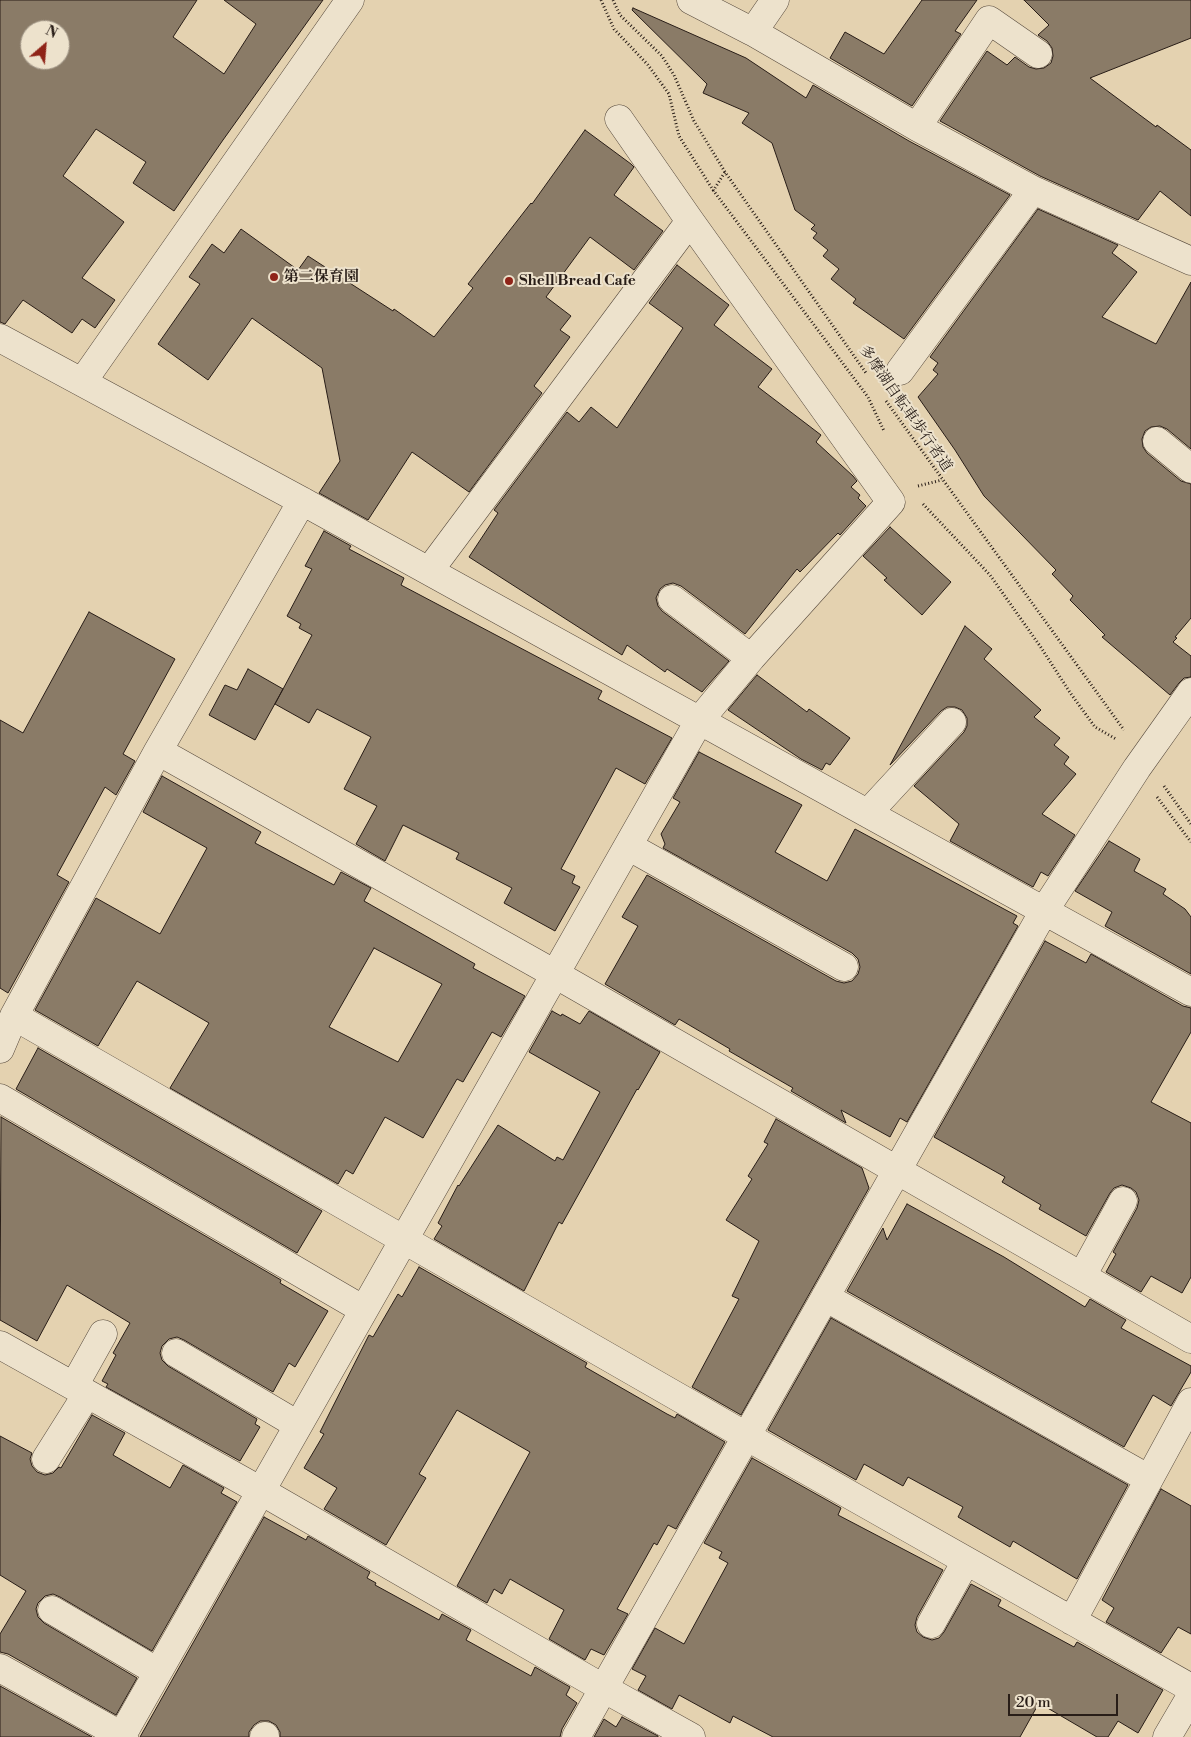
<!DOCTYPE html>
<meta charset="utf-8">
<style>
body{margin:0}
#map{position:relative;width:1191px;height:1737px;overflow:hidden;background:#e4d2b0;font-family:"Libre Bodoni",serif}
canvas{display:block}
.north{position:absolute;left:20px;top:20px;width:50px;height:50px;box-sizing:border-box;background:#ede2cc;border:1px solid #9e9384;border-radius:50%;rotate:27deg;font-size:14px;font-weight:700;line-height:20px;text-align:center;color:#281d17}
.north::after{content:'';display:block;margin:auto;width:18px;height:22px;background:#8f2418;clip-path:polygon(50% 0,100% 100%,50% 72%,0 100%)}
.scale{position:absolute;left:1008px;top:1694px;width:110px;height:22px;box-sizing:border-box;border:2px solid #281d17;border-top:0;padding-left:6px;font-size:15px;line-height:18px;white-space:nowrap;color:#281d17;-webkit-text-stroke:4px #ede2cc;paint-order:stroke}
</style>
<div id="map">
<canvas width="1191" height="1737"></canvas>
<div class="north">N</div>
<div class="scale">20 m</div>
</div>
<script>
const context = document.querySelector('canvas').getContext('2d');
context.lineJoin = 'round';
function fill(path, color) {
  context.fillStyle = color;
  context.fill(path, 'evenodd');
}
function toPath(rows) {
  const path = new Path2D();
  for (const r of rows) {
    path.moveTo(r[0], r[1]);
    for (let i = 2; i < r.length; i += 2) path.lineTo(r[i], r[i + 1]);
  }
  return path;
}
function trace(path, color, width, dash) {
  context.strokeStyle = color;
  context.lineWidth = width;
  context.lineCap = dash ? 'butt' : 'round';
  context.setLineDash(dash || []);
  context.stroke(path);
}
function write(font, color, halo, rows, align = 'center') {
  context.font = font + ' "Libre Bodoni","Noto Serif JP",serif';
  context.lineWidth = 4;
  context.setLineDash([]);
  context.textBaseline = 'middle';
  context.strokeStyle = halo;
  context.fillStyle = color;
  for (const [text, x, y, turn = 0] of rows) {
    context.save();
    context.translate(x, y);
    context.rotate((+turn || 0) * Math.PI / 180);
    context.textAlign = isNaN(turn) ? turn : align;
    if (halo) context.strokeText(text, 0, 0);
    context.fillText(text, 0, 0);
    context.restore();
  }
}
const building = toPath([
 [0,0,197,0,173,37,224,74,256,24,224,0,323,0,223,140,174,211,133,183,146,162,96,129,63,176,124,222,82,278,115,300,95,328,82,319,72,333,23,300,5,324,0,322,0,0],
 [30,30,60,30,60,60,30,60,30,30],
 [922,0,977,0,955,31,961,34,912,106,830,58,845,32,884,54,922,0],
 [1024,0,1191,0,1191,38,1090,78,1156,127,1157,125,1191,150,1191,216,1160,191,1138,220,1040,176,940,121,987,51,1007,65,1015,57,1029,67,1036,69,1044,68,1051,63,1053,56,1052,48,1047,41,1038,35,1049,25,1024,0],
 [633,8,746,58,806,98,813,85,909,141,1010,195,904,339,853,303,856,299,831,279,839,269,823,256,828,250,813,238,817,233,811,229,815,225,795,210,772,143,742,123,749,113,703,93,707,84,632,10,633,8],
 [585,130,631,164,634,167,614,195,663,231,634,270,590,237,546,297,571,316,560,330,570,337,534,386,542,393,469,492,412,452,368,520,319,493,340,461,322,368,252,318,208,380,158,344,200,284,189,277,212,244,224,253,241,229,298,270,308,256,393,311,394,309,434,337,473,288,468,284,531,203,532,204,585,130],
 [1038,209,1118,245,1112,253,1137,272,1102,317,1156,344,1191,282,1191,449,1167,429,1160,426,1151,427,1145,431,1142,439,1143,447,1147,453,1181,481,1191,484,1191,618,1175,637,1177,638,1173,642,1191,656,1191,677,1184,678,1179,683,1170,695,1102,637,1105,635,1070,600,1073,596,1052,574,1056,570,984,496,955,450,918,397,938,374,933,370,938,363,930,357,1038,209],
 [677,265,729,305,714,325,772,369,758,387,821,435,816,442,853,476,857,481,851,487,860,495,858,498,866,506,840,535,838,533,800,572,797,569,745,634,681,586,673,583,665,585,660,589,656,598,658,606,662,611,729,661,702,692,667,669,665,672,627,645,622,655,469,557,498,513,494,510,567,412,579,422,591,407,617,428,683,328,649,303,677,265],
 [890,527,951,582,922,615,884,580,887,578,863,556,890,527],
 [324,531,351,546,349,549,404,578,401,585,602,691,598,699,672,738,645,784,616,768,561,869,575,876,572,883,580,887,555,931,504,903,512,888,456,859,459,853,403,825,385,861,356,844,377,806,344,789,371,737,317,709,309,723,275,704,312,635,299,628,301,624,287,616,312,569,305,566,324,531],
 [89,612,175,659,123,754,135,761,116,795,105,787,57,875,69,882,8,993,0,988,0,720,23,733,89,612],
 [965,626,992,649,984,659,1041,710,1034,717,1060,738,1054,745,1069,757,1064,764,1076,774,1042,814,1075,835,1048,876,1041,872,1033,887,950,841,959,824,914,786,964,732,967,726,967,718,962,710,955,707,947,707,941,711,890,765,965,626],
 [248,669,283,689,255,740,209,715,225,685,237,690,248,669],
 [757,675,807,712,809,709,850,738,830,765,826,763,822,770,801,759,728,710,757,675],
 [699,752,802,805,775,852,827,881,855,829,1017,916,1013,923,1018,926,907,1122,900,1118,890,1137,841,1110,846,1123,791,1091,793,1088,729,1051,730,1049,679,1019,675,1025,605,984,638,926,622,917,647,875,836,981,844,983,852,981,858,974,860,967,858,959,852,953,663,848,665,844,661,834,680,802,673,798,699,752],
 [162,776,261,832,255,843,334,885,341,872,371,888,364,901,475,964,473,968,525,996,501,1037,492,1032,463,1082,457,1079,423,1138,385,1117,353,1174,346,1170,338,1184,170,1088,209,1023,137,981,98,1046,35,1010,96,898,160,934,207,848,143,812,162,776],
 [374,948,442,984,398,1062,329,1027,374,948],
 [1109,841,1140,859,1134,871,1166,889,1163,894,1185,909,1191,917,1191,974,1105,926,1112,912,1075,891,1109,841],
 [1045,941,1086,963,1091,954,1183,1006,1191,1008,1191,1032,1151,1102,1191,1123,1191,1277,1182,1293,1151,1276,1141,1292,1106,1272,1116,1254,1113,1252,1137,1208,1139,1200,1136,1192,1131,1188,1122,1185,1114,1188,1110,1193,1086,1236,1039,1209,1041,1205,1002,1182,1005,1177,934,1137,1045,941],
 [552,1011,561,1016,562,1014,580,1024,589,1011,660,1052,638,1090,637,1089,562,1224,559,1222,524,1291,434,1239,442,1226,438,1223,458,1185,459,1186,498,1125,555,1161,557,1157,563,1160,600,1092,529,1052,552,1011],
 [38,1048,322,1211,297,1253,16,1089,38,1048],
 [1,1117,281,1280,280,1283,328,1311,295,1367,289,1363,273,1392,184,1340,177,1337,169,1339,162,1346,160,1353,162,1360,168,1366,257,1419,255,1424,260,1427,240,1461,106,1387,108,1384,102,1381,116,1355,113,1353,130,1323,67,1285,37,1341,0,1320,1,1117],
 [776,1119,862,1168,869,1188,741,1415,692,1387,739,1299,732,1296,759,1241,726,1220,752,1179,748,1176,768,1144,764,1142,776,1119],
 [907,1204,1004,1257,1085,1307,1090,1299,1126,1320,1121,1328,1191,1366,1191,1372,1171,1406,1153,1395,1124,1447,847,1291,883,1228,887,1240,907,1204],
 [419,1267,587,1363,585,1367,667,1414,675,1418,677,1414,725,1442,676,1529,668,1525,657,1545,654,1543,617,1609,628,1614,604,1655,591,1649,585,1660,549,1639,564,1610,510,1579,502,1594,494,1589,487,1603,457,1586,530,1452,457,1410,419,1474,426,1478,386,1545,324,1509,337,1488,304,1468,324,1434,320,1432,369,1335,373,1337,398,1294,402,1297,419,1267],
 [831,1318,1128,1485,1077,1579,1013,1541,1010,1547,958,1517,963,1507,908,1477,903,1486,864,1464,856,1480,768,1430,831,1318],
 [92,1415,125,1433,113,1455,170,1488,183,1465,224,1488,221,1493,237,1502,152,1651,60,1597,53,1594,45,1596,38,1603,36,1609,38,1617,44,1623,137,1678,116,1715,8,1654,0,1652,0,1634,26,1591,0,1575,0,1436,32,1453,30,1459,32,1466,37,1472,45,1475,53,1473,59,1467,61,1468,92,1415],
 [752,1458,841,1508,838,1515,943,1570,917,1617,915,1625,917,1632,923,1637,932,1640,939,1638,944,1632,971,1584,1001,1600,998,1606,1074,1647,1077,1642,1163,1690,1138,1733,1118,1721,1108,1737,1097,1737,1039,1703,1020,1737,773,1737,733,1716,730,1723,679,1695,672,1709,638,1690,646,1676,632,1669,655,1628,684,1644,728,1563,719,1558,722,1552,704,1543,752,1458],
 [1161,1489,1191,1506,1191,1634,1178,1627,1161,1653,1106,1622,1114,1608,1102,1600,1161,1489],
 [264,1517,306,1540,308,1536,370,1572,367,1578,376,1583,375,1585,439,1620,442,1614,471,1630,466,1640,531,1676,535,1667,570,1687,566,1695,577,1703,562,1729,560,1737,280,1737,280,1732,276,1725,269,1721,260,1721,254,1725,249,1732,249,1737,140,1737,264,1517],
 [0,1686,92,1737,0,1737,0,1686],
 [622,1717,658,1736,658,1737,594,1737,604,1719,616,1727,622,1717]
]);
const path = toPath([
 [601,0,614,29,648,65,669,94,679,136,713,190,868,397,884,431],
 [613,0,620,15,662,56,674,75,694,121,725,172,866,373],
 [713,191,725,172],
 [886,401,1124,730],
 [918,486,942,480],
 [923,504,990,575,1040,646,1071,694,1095,727,1116,739],
 [1164,786,1191,824],
 [1157,797,1191,842]
]);
const minor = toPath([
 [691,0,753,32,917,127,1033,190,1191,261],
 [753,32,775,0],
 [917,127,989,20,1038,54],
 [0,338,302,501,1191,992],
 [900,371,1033,190],
 [83,381,350,0],
 [1157,441,1191,469],
 [429,571,690,221],
 [672,599,751,658],
 [158,751,555,974,1191,1339],
 [868,813,952,722],
 [628,846,844,967],
 [14,1016,746,1436,1191,1688],
 [0,1049,14,1016,158,751,302,501],
 [0,1098,364,1310],
 [1082,1276,1123,1201],
 [825,1297,1149,1479],
 [0,1345,261,1491,603,1688,691,1737],
 [176,1353,298,1425],
 [74,1386,103,1334],
 [46,1459,87,1394],
 [52,1610,158,1672],
 [1072,1621,1191,1402],
 [931,1624,966,1561],
 [0,1668,124,1737],
 [121,1737,699,721,751,658,891,502,690,221,619,119],
 [264,1737,265,1736],
 [576,1737,1044,911,1137,768,1191,692],
 [1167,1737,1191,1696]
]);
const markers = [
 [274,277,5,"#8f2418"],
 [509,281,5,"#8f2418"]
];
const poiNames = [
 ["第二保育園",284,277],
 ["Shell Bread Cafe",519,281]
];
const streetNames = [
 ["多摩湖自転車歩行者道",905,409,55]
];
fill(building, '#8a7b67');
trace(building, '#281d17', 1);
trace(minor, '#574a3d', 29);
trace(path, '#281d17', 3, [1, 2.5]);
trace(minor, '#ede2cc', 28);
for (const [x, y, r, color] of markers) {
  const dot = new Path2D();
  dot.arc(x, y, r, 0, 2 * Math.PI);
  context.fillStyle = color;
  context.fill(dot);
  trace(dot, '#ede2cc', 2);
}
write('bold 15px', '#281d17', '#ede2cc', poiNames, 'left');
write('15px', '#281d17', '#ede2cc', streetNames);
</script>
